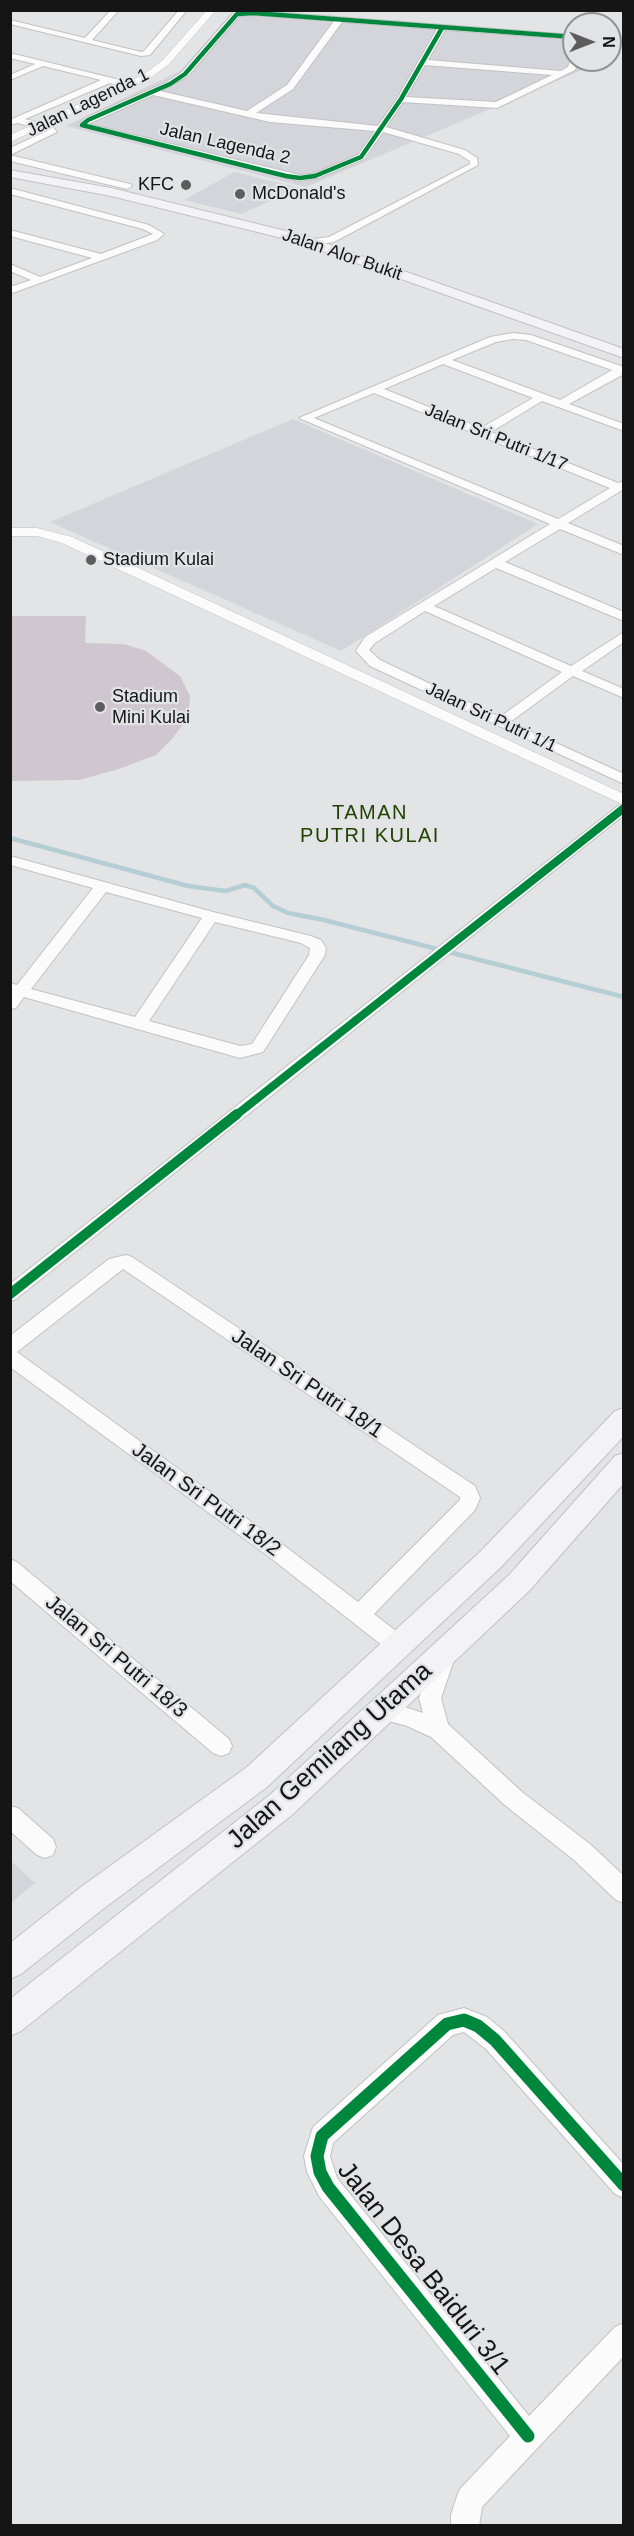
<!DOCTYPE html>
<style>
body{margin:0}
#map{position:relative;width:634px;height:2536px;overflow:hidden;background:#e3e4e5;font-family:Arial,sans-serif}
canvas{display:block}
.frame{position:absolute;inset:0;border:12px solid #151516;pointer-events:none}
.north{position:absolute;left:562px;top:12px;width:60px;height:60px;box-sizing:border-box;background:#e2e3e6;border:2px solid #909193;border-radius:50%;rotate:90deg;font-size:16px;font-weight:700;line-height:24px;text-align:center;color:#151516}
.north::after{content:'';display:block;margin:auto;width:21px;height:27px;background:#5d5d5e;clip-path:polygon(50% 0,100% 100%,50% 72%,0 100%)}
</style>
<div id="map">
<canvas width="634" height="2536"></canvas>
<div class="frame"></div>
<div class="north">N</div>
</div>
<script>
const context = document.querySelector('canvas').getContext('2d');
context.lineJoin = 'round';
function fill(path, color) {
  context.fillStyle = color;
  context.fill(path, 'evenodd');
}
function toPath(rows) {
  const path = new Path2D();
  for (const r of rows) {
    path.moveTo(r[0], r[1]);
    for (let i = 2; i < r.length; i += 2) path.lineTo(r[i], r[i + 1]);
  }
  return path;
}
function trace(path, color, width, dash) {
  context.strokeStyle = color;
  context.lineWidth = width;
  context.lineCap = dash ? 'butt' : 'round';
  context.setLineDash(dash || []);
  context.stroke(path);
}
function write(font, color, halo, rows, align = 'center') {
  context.font = font + ' Arial,sans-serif';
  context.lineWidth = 4.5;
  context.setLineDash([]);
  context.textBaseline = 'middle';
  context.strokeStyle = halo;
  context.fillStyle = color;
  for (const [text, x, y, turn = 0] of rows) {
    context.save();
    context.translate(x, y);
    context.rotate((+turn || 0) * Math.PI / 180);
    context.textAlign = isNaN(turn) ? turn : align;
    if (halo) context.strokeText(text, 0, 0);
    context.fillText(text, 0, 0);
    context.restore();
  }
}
const built = toPath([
 [233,11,276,11,574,34,574,60,583,60,580,71,306,187,66,126,180,71],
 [234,172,235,172,300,188,241,214,184,200],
 [293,419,538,524,341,651,50,522],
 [11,1861,35,1883,11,1903,10,1903]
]);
const green = toPath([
 [11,616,86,616,85,643,124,644,146,651,180,676,190,696,188,718,171,740,156,755,119,769,79,780,11,781]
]);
const stream = toPath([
 [10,838,188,886,226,891,245,885,254,888,273,906,288,913,324,920,624,997]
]);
const minor = toPath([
 [111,10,119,10,92,40,141,52,144,51,179,10,187,10,150,55,141,56,10,24,10,20,85,38,111,10],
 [253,11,574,35,574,39,445,30,428,60,561,71,568,67,571,58,578,60,575,70,497,108,403,102,386,127,465,150,477,158,478,165,334,242,309,245,304,242,306,240,329,237,470,164,470,161,459,154,383,132,364,159,318,178,300,181,78,125,85,118,167,82,182,72,234,12,253,11],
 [253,15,334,21,287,85,247,111,160,91,188,76,239,16,253,15],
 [342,22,437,29,397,99,378,126,256,113,293,89,342,22],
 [425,65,552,75,496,102,406,97,425,65],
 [153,95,270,122,375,131,358,155,313,174,300,175,88,124,153,95],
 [10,53,132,83,133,85,129,87,110,83,25,119,52,126,57,132,10,155,10,148,47,131,18,123,10,125,10,120,101,80,43,66,10,80,10,75,35,64,10,58,10,53],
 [10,155,130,184,132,186,127,189,10,161,10,155],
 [10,188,149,225,164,234,157,240,10,294,10,287,31,280,10,271,10,264,40,277,92,258,10,236,10,230,101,254,153,234,143,229,10,194,10,188],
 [513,333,531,335,624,367,624,374,569,404,624,424,624,431,542,401,491,432,618,483,624,481,624,489,568,523,624,546,624,555,560,529,505,562,624,612,624,621,496,568,434,606,571,666,624,632,624,642,582,671,624,689,624,698,573,676,510,722,624,774,624,784,370,666,356,651,365,637,550,524,299,418,490,337,513,333],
 [513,339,526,340,612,370,560,400,452,360,496,342,513,339],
 [443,364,533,398,481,428,384,389,443,364],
 [374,393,610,488,558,519,314,418,374,393],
 [425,611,562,672,500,717,380,660,369,650,375,643,425,611],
 [624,804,624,815,16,1299,10,1301,10,1284,619,805,624,804],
 [10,856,213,912,311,936,321,940,326,948,325,955,263,1052,240,1058,24,997,16,1008,10,1009,10,983,17,985,93,888,10,865,10,856],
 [106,892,202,918,135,1017,31,989,106,892],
 [215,922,301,943,310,948,309,955,252,1044,240,1046,149,1021,215,922],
 [126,1255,132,1257,475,1486,480,1498,475,1510,374,1614,406,1639,410,1646,406,1653,399,1655,392,1653,272,1559,10,1367,10,1336,109,1259,126,1255],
 [123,1269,460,1497,460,1500,358,1602,286,1547,17,1352,123,1269],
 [10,1559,17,1562,229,1739,232,1746,229,1753,221,1756,213,1753,10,1581,10,1559],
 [444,1648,451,1650,455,1657,441,1698,448,1724,522,1792,590,1844,624,1876,624,1903,616,1900,574,1860,506,1806,431,1737,407,1726,375,1717,372,1710,375,1703,383,1700,423,1713,419,1698,437,1650,444,1648],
 [10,1806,18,1808,53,1839,56,1847,53,1855,45,1858,37,1855,10,1831,10,1806],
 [464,2008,487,2017,504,2031,624,2165,624,2198,615,2194,486,2049,464,2032,453,2035,333,2143,330,2156,337,2178,529,2416,615,2327,624,2323,624,2356,482,2507,479,2526,451,2526,451,2515,456,2499,460,2489,510,2436,319,2196,307,2172,304,2156,313,2127,438,2015,464,2008]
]);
const tertiary = toPath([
 [207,10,216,10,169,64,149,79,10,142,10,135,143,75,163,60,207,10],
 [10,528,37,528,72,537,624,794,624,805,62,543,37,536,10,536,10,528]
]);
const secondary = toPath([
 [10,170,111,188,302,235,624,349,624,358,294,241,111,196,10,177,10,170],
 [624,1408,624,1436,501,1567,267,1787,103,1909,21,1974,10,1979,10,1943,81,1887,247,1767,481,1551,615,1411,624,1408],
 [624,1453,624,1483,529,1591,293,1814,21,2031,10,2036,10,1999,271,1794,509,1575,615,1456,624,1453]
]);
const cyclewayFar3 = toPath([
 [442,28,401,99,361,157,315,176,300,178,286,176,82,125,88,120,170,84,185,74,237,14,253,13,574,37]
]);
const cyclewayFar2 = toPath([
 [235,1116,624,808]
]);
const cyclewayFar1 = toPath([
 [10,1294,237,1114]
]);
const cycleway = toPath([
 [528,2436,328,2187,320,2172,317,2156,322,2136,447,2024,464,2020,478,2026,495,2040,624,2185]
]);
const markers = [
 [186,185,6,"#5d5d5e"],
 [240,194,6,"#5d5d5e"],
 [91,560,6,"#5d5d5e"],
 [100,707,6,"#5d5d5e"]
];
const farStreetnames = [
 ["Jalan Lagenda 1",88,103,-26],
 ["Jalan Lagenda 2",225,144,13],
 ["Jalan Alor Bukit",342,255,19],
 ["Jalan Sri Putri 1/17",496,438,22],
 ["Jalan Sri Putri 1/1",491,718,25]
];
const farPoinames = [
 ["KFC",174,185,"right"],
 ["McDonald's",252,194],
 ["Stadium Kulai",103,560],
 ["Stadium",112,697],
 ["Mini Kulai",112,718]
];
const farQuarternames = [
 ["TAMAN",370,813],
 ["PUTRI KULAI",370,836]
];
const streetNames = [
 ["Jalan Sri Putri 18/1",307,1384,34],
 ["Jalan Sri Putri 18/2",206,1500,36],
 ["Jalan Sri Putri 18/3",116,1657,40]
];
const nearStreetnames = [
 ["Jalan Gemilang Utama",330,1756,-42],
 ["Jalan Desa Baiduri 3/1",423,2269,52]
];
fill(built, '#d3d5db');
fill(green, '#d0c6d0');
trace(stream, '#b5ced5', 4.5);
trace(minor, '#c2c2c3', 2);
trace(tertiary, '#c2c2c3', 1);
trace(secondary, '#c2c2c3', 2);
fill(minor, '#fbfbfb');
fill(tertiary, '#fbfbfb');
fill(secondary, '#f3f2f5');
trace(cyclewayFar3, '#00873e', 4.5);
trace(cyclewayFar2, '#00873e', 8);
trace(cyclewayFar1, '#00873e', 10);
trace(cycleway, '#00873e', 13);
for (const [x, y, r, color] of markers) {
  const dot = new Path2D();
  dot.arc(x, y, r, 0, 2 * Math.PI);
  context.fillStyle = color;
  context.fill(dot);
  trace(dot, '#e2e3e6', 2);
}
write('18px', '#151516', '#e2e3e6', farStreetnames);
write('18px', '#151516', '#e2e3e6', farPoinames, 'left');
context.letterSpacing = '1.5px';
write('20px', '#214400', '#e2e3e6', farQuarternames);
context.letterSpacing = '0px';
write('21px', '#151516', '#e2e3e6', streetNames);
write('26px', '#151516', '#e2e3e6', nearStreetnames);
</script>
